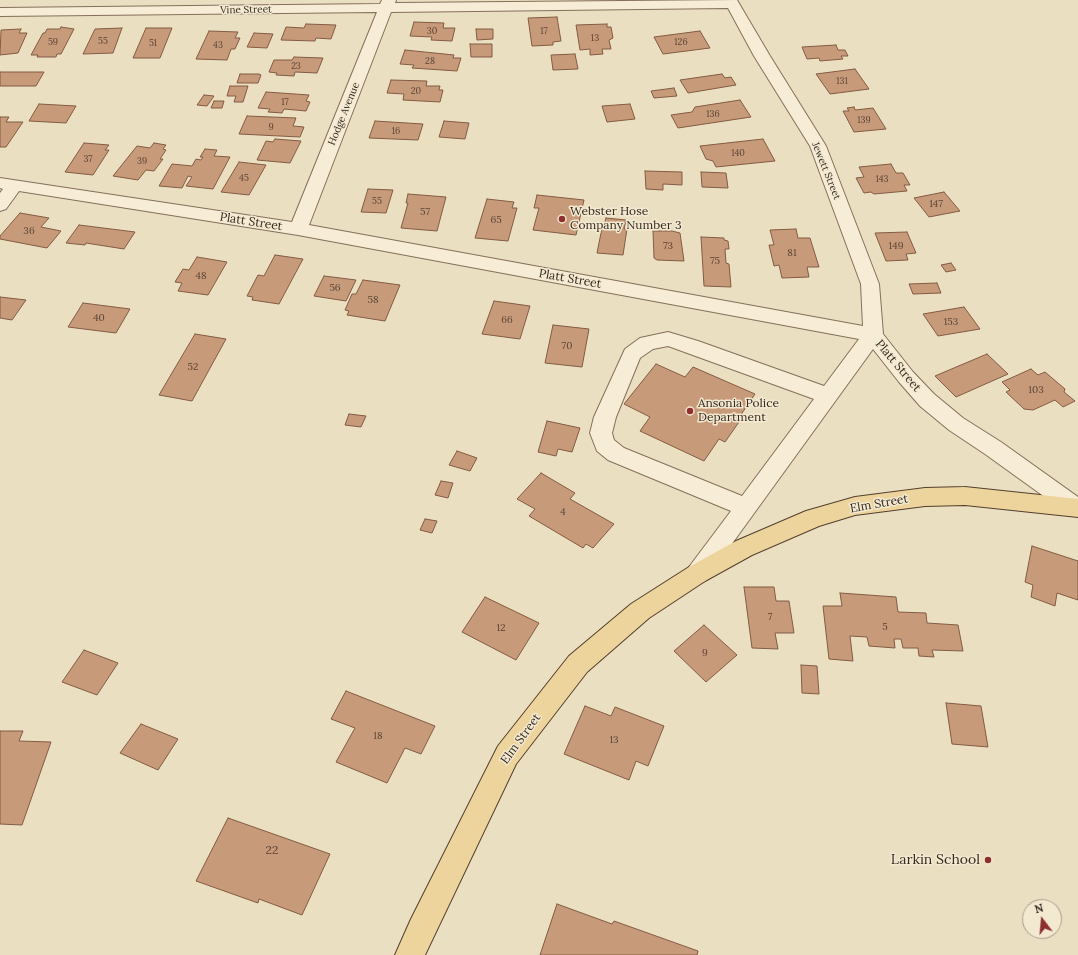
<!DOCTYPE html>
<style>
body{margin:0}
#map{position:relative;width:1078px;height:955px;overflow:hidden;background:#ebdfc2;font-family:Lora,serif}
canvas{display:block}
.north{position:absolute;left:1022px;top:899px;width:40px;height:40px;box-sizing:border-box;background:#f3e9d1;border:1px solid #a79c89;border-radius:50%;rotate:344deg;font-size:11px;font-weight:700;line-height:16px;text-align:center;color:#35291e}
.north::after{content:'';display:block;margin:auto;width:14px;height:18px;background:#8f2e2f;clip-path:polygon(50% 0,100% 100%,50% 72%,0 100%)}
</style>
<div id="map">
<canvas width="1078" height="955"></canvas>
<div class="north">N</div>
</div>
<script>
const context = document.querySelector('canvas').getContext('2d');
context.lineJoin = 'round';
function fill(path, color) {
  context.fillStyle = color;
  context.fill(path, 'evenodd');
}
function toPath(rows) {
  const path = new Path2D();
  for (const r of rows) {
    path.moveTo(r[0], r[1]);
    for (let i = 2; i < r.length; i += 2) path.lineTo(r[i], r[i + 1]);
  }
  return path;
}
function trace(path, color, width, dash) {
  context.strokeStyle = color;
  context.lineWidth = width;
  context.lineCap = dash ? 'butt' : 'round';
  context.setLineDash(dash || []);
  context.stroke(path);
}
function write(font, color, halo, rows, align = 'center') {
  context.font = font + ' Lora,serif';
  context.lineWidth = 3;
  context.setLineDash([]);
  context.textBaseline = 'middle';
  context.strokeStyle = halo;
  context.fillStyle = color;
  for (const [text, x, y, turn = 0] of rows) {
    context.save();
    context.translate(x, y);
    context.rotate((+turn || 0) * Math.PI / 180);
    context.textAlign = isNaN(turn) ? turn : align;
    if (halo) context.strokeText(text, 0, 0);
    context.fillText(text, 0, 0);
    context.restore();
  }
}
const building = toPath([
 [557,17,561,41,553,42,553,45,532,46,528,18,557,17],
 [414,22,444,23,443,28,455,28,452,41,431,40,432,37,410,36,414,22],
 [306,24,336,25,331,39,316,38,315,41,281,40,286,27,304,28,306,24],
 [607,24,607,27,611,27,613,38,609,40,611,49,602,49,603,54,590,55,590,49,580,50,576,25,607,24],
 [61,27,74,29,61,54,57,54,56,57,37,57,38,55,31,55,43,33,45,33,47,29,60,29,61,27],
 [122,28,113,53,83,54,95,29,122,28],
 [146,28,172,28,160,58,133,58,146,28],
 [21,29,19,33,27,33,18,53,0,55,1,30,21,29],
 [476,29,493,29,493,39,477,40,476,29],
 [209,31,238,32,235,38,240,38,235,49,231,49,227,60,196,59,209,31],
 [700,31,710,48,663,54,654,37,700,31],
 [254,33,273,34,267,48,247,47,254,33],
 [470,44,492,44,492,57,471,57,470,44],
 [836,45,838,50,845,50,848,56,841,56,843,59,820,61,819,58,807,59,802,47,836,45],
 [405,50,454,55,453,58,461,58,457,71,412,68,414,65,400,64,405,50],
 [575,54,578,69,553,70,551,55,575,54],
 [294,57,323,58,317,73,295,72,294,76,276,75,277,73,269,72,274,60,292,60,294,57],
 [855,69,869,89,830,94,816,74,855,69],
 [0,72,44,72,36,86,0,86,0,72],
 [240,74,259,74,261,75,258,83,237,83,240,74],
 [722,74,725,78,731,77,736,85,688,93,680,80,722,74],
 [391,80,427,81,426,86,440,86,439,90,443,90,440,102,403,100,404,94,387,93,391,80],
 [230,86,248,86,243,102,234,102,236,96,227,96,230,86],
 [674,88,677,96,654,98,651,91,674,88],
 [266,92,309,95,306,101,310,102,306,111,284,109,282,113,268,112,270,109,258,108,266,92],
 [204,95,214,96,207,106,197,105,204,95],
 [740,100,751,117,678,128,671,115,692,112,695,107,740,100],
 [214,101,224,101,222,108,211,108,214,101],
 [39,104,76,106,66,123,29,121,39,104],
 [630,104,635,119,607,122,602,106,630,104],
 [854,107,855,110,873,108,886,129,854,132,843,111,849,111,847,108,854,107],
 [247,116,296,118,293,126,304,127,300,137,239,134,247,116],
 [0,117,9,117,6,122,23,122,6,147,0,147,0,117],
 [375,121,423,124,418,140,369,138,375,121],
 [444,121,469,123,465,139,439,137,444,121],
 [275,139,301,141,290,163,257,160,266,141,273,142,275,139],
 [763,139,775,161,716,167,713,161,706,159,700,146,763,139],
 [84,143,109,145,105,150,109,150,93,175,65,172,84,143],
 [154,143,166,145,163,149,166,150,160,159,163,159,154,171,146,170,138,180,113,176,137,146,150,148,154,143],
 [205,149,217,150,214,156,230,157,213,189,186,186,192,177,188,176,182,188,159,186,172,164,192,166,196,159,201,160,203,157,200,157,205,149],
 [239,162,266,165,249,195,221,192,239,162],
 [891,164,896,173,903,173,910,185,904,185,907,191,874,194,871,192,864,193,856,178,864,177,859,167,891,164],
 [645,171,682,172,682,185,663,184,663,190,646,189,645,171],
 [701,172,726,173,728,188,702,187,701,172],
 [368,189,393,190,386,213,361,212,368,189],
 [944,192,960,211,929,217,914,198,944,192],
 [408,194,446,197,437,231,401,228,408,203,406,203,408,194],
 [537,195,584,200,576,235,533,230,539,208,534,208,537,195],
 [487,199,514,202,512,208,517,208,508,241,475,238,487,199],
 [20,213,49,218,41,227,61,231,47,248,0,239,0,236,20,213],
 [606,218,626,220,624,229,627,229,623,255,597,253,602,228,604,226,606,218],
 [79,225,135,232,124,249,86,243,85,245,66,243,79,225],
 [796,229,798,238,810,238,819,267,807,267,809,277,782,278,779,265,774,266,769,245,774,245,770,230,796,229],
 [653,231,672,231,680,233,684,261,657,260,654,258,653,231],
 [907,232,916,253,906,254,908,260,886,261,875,233,907,232],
 [701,237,724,238,724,240,728,241,729,249,725,249,726,263,729,264,731,287,704,286,701,237],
 [275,255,303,259,279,304,252,300,253,297,247,296,258,275,264,276,275,255],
 [197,257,227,262,208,295,178,291,182,283,175,282,183,269,189,270,197,257],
 [951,263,956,270,946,272,941,265,951,263],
 [324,276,356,280,346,301,314,296,324,276],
 [363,280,400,285,385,321,347,315,349,311,345,310,352,294,356,294,363,280],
 [937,283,941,293,913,294,909,284,937,283],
 [0,297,26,300,12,320,0,318,0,297],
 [494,301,530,306,520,339,482,334,494,301],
 [83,303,130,309,116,333,68,327,83,303],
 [964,307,980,329,938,336,923,314,964,307],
 [553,325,589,329,582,367,545,363,553,325],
 [195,334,226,339,192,401,159,395,195,334],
 [987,354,1008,374,956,397,935,376,987,354],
 [656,364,685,377,693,367,755,394,738,419,739,422,725,442,719,439,704,461,640,431,650,417,624,404,656,364],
 [1031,369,1038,375,1045,372,1065,389,1064,392,1075,401,1063,407,1055,400,1033,410,1024,409,1006,392,1010,390,1002,382,1031,369],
 [349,414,366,416,361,427,345,425,349,414],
 [547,421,580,428,572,452,558,449,556,456,538,452,547,421],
 [457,451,477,458,470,471,449,465,457,451],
 [541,473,575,493,570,499,614,524,593,548,586,544,583,548,529,516,535,509,517,499,541,473],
 [441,481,453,483,448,498,435,495,441,481],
 [425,519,437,521,432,533,420,530,425,519],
 [1032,546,1078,561,1078,600,1057,593,1055,606,1031,597,1033,585,1025,582,1032,546],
 [744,587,774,587,776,601,789,601,794,633,775,633,778,649,752,648,744,587],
 [840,593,896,597,898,612,926,613,927,623,958,625,963,651,932,650,934,657,919,656,918,648,903,648,901,639,894,639,895,648,869,646,867,637,850,636,853,661,829,659,823,606,842,606,840,593],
 [485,597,539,623,516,660,462,632,485,597],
 [704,625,737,655,706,682,674,651,704,625],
 [84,650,118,663,97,695,62,682,84,650],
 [801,665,817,666,819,694,802,693,801,665],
 [346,691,435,726,421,754,405,748,387,783,336,762,355,728,331,719,346,691],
 [946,703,981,706,988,747,952,744,946,703],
 [585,706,611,716,615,707,664,726,648,766,636,761,629,780,564,754,585,706],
 [141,724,178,739,158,770,120,753,141,724],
 [0,731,23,731,19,741,51,742,22,825,0,824,0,731],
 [228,818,330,854,302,915,259,899,258,903,196,881,228,818],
 [557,904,612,924,614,921,698,951,697,955,540,955,557,904]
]);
const minor = toPath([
 [382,0,396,0,395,3,737,0,770,56,826,146,879,284,883,334,913,372,934,394,963,418,1001,442,1078,497,1078,515,1075,516,1067,513,985,454,949,430,920,406,899,382,873,349,705,581,697,584,689,581,685,574,689,567,731,511,608,460,597,451,590,433,594,417,625,349,640,338,668,332,698,341,824,386,859,339,298,235,19,191,6,209,0,211,0,193,3,189,0,188,0,178,292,222,377,12,0,16,0,8,380,4,382,0],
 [728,8,754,56,810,146,861,284,863,326,309,225,391,12,728,8],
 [668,346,814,399,742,496,624,448,614,440,612,433,616,417,640,358,653,349,668,346]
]);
const major = toPath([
 [965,487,1078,499,1078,517,965,505,925,506,855,515,819,526,752,555,705,581,649,618,587,672,516,764,425,955,395,955,411,919,498,746,569,656,631,604,689,567,736,541,806,511,855,497,925,488,965,487]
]);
const markers = [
 [562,219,4,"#8f2e2f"],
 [690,411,4,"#8f2e2f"],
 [988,860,4,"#8f2e2f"]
];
const farNumbernames = [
 ["30",432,31],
 ["17",544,31],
 ["13",595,38],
 ["55",103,41],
 ["59",53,42],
 ["126",681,42],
 ["51",153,43],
 ["43",218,45],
 ["28",430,61],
 ["23",296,66],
 ["131",842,81],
 ["20",416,91],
 ["17",285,102],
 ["136",713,114],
 ["139",864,120],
 ["9",271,127],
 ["16",396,131],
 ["140",738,153],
 ["37",88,159],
 ["39",142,161],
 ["45",244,178],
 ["143",882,179],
 ["55",377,201]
];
const farStreetnames = [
 ["Vine Street",246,10,-1],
 ["Hodge Avenue",344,114,-68],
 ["Jewett Street",826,171,68]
];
const numberNames = [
 ["147",936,204],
 ["57",425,212],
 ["65",496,220],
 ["36",29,231],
 ["73",668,246],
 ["149",896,246],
 ["81",792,253],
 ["75",715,261],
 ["48",201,276],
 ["56",335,288],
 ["58",373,300],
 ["40",99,318],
 ["66",507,320],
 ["153",951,322],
 ["70",567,346],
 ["52",193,367],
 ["103",1036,390],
 ["4",563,512],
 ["7",770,617],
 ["5",885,627],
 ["12",501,628],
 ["9",705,653],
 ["18",378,736],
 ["13",614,740]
];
const poiNames = [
 ["Webster Hose",570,212],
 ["Company Number 3",570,226],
 ["Ansonia Police",698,404],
 ["Department",698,418]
];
const streetNames = [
 ["Platt Street",251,222,9],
 ["Platt Street",570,279,10],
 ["Platt Street",898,366,50],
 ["Elm Street",879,504,-10],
 ["Elm Street",521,739,-54]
];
const nearNumbernames = [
 ["22",272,851]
];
const nearPoinames = [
 ["Larkin School",980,860]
];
fill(building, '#c79a7a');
trace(building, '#825b42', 1);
trace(minor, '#84705a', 2);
trace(major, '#523f2e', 2);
fill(minor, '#f7ecd5');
fill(major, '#edd39c');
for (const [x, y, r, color] of markers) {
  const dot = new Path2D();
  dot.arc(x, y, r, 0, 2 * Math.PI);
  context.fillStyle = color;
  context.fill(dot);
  trace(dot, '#f3e9d1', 1.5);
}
write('9px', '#5a4535', null, farNumbernames);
write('10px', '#35291e', '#f3e9d1', farStreetnames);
write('10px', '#5a4535', null, numberNames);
write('12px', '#35291e', '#f3e9d1', poiNames, 'left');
write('12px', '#35291e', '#f3e9d1', streetNames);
write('12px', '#5a4535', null, nearNumbernames);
write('14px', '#35291e', '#f3e9d1', nearPoinames, 'right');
</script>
